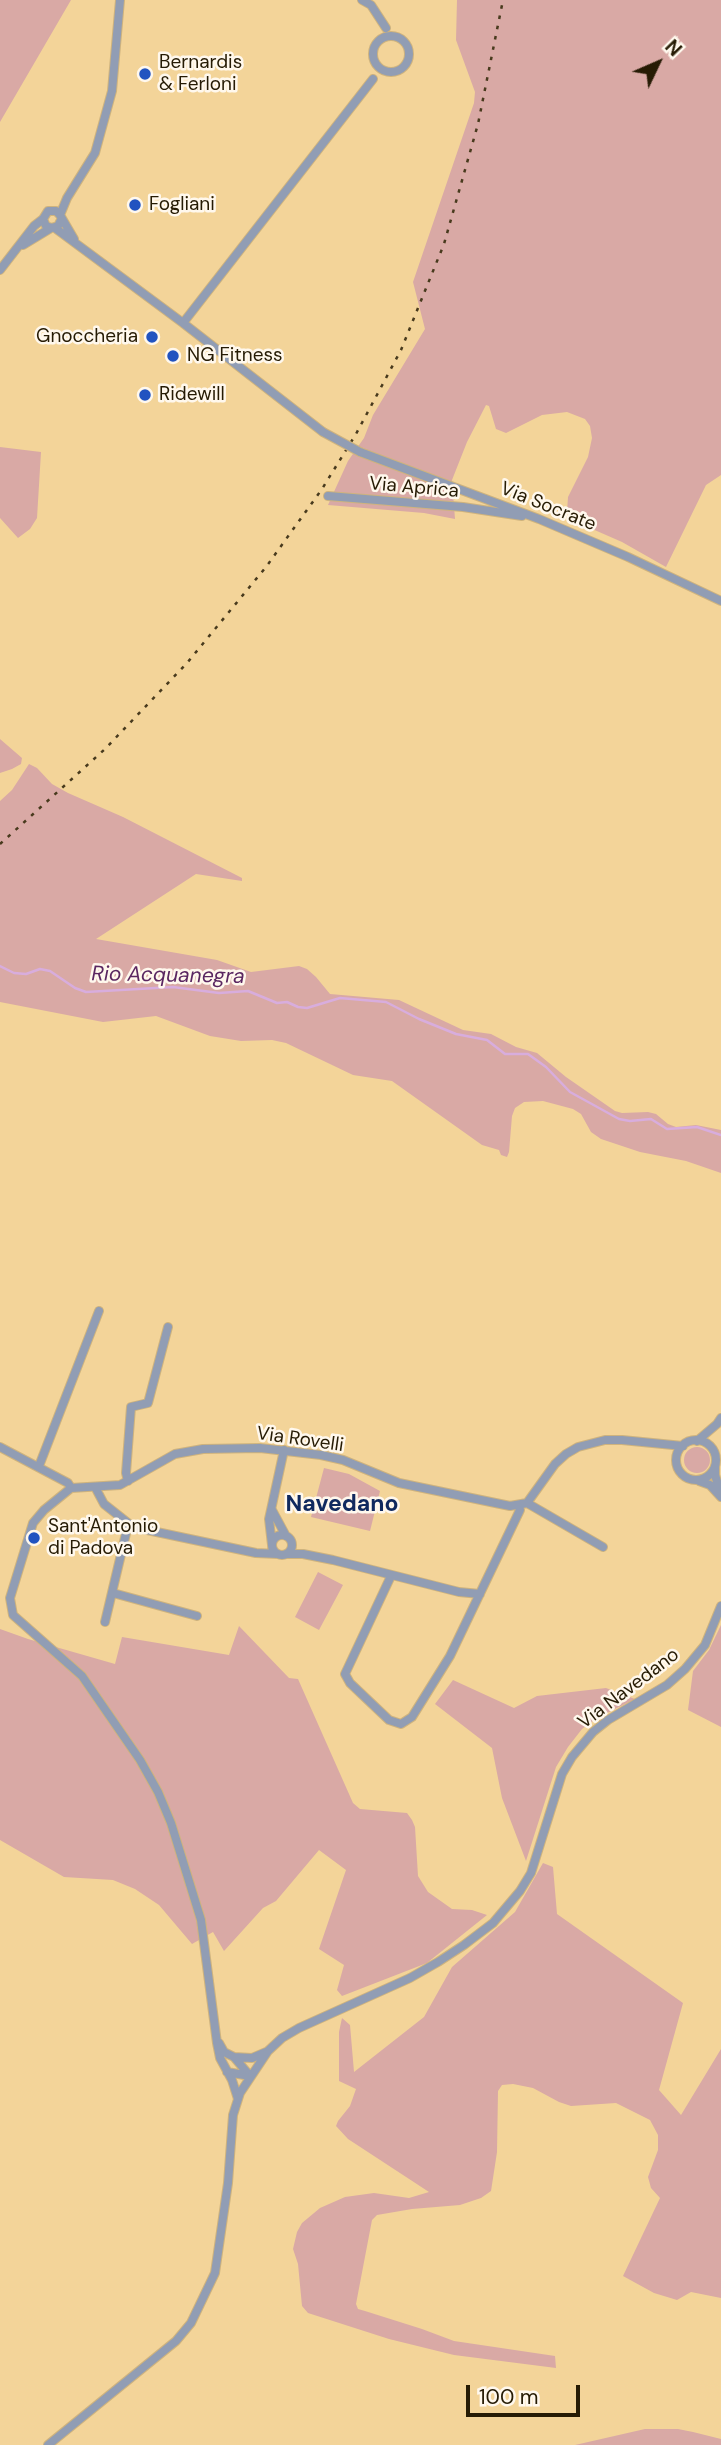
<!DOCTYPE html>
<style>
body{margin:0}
#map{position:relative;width:721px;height:2445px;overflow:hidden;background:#f3d499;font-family:"DM Sans",sans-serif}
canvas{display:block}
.north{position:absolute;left:623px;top:28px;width:70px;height:70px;-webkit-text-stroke:5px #fff8ed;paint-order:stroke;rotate:46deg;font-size:19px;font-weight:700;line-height:28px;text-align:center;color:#261b04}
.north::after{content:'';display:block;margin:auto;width:24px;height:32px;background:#261b04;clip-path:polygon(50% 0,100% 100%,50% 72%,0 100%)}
.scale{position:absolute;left:466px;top:2385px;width:114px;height:32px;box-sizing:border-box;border:4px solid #261b04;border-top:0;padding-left:9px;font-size:21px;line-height:24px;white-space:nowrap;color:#261b04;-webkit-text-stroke:5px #fff8ed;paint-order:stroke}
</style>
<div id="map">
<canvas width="721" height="2445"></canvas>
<div class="north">N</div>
<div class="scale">100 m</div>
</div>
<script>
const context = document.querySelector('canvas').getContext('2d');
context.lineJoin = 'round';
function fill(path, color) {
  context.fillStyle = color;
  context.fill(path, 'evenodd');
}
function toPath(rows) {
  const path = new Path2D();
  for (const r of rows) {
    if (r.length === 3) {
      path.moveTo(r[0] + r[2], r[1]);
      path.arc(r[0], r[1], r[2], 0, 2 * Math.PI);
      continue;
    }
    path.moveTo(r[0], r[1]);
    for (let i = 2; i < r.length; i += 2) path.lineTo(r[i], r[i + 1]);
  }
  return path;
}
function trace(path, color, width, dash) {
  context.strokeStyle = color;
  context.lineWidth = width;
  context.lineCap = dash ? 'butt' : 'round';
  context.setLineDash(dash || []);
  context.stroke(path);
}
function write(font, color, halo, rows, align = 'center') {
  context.font = font + ' "DM Sans",sans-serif';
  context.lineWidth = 5;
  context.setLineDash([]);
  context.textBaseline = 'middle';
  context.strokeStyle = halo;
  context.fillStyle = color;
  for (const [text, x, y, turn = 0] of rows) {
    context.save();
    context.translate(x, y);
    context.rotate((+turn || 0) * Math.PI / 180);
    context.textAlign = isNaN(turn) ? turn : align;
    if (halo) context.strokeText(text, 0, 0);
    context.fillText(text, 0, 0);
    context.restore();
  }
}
const green = toPath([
 [0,0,71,0,0,122],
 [457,0,721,0,721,475,706,485,666,567,622,542,574,521,567,512,568,497,588,457,592,438,590,426,585,419,567,412,542,415,506,433,496,429,489,406,486,405,467,442,452,480,455,519,424,513,328,505,348,461,364,438,373,415,425,329,413,282,474,103,475,92,456,40],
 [0,447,41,452,37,518,30,529,18,538,0,518],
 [0,739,22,758,21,764,12,769,0,773],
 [29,764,37,768,52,784,68,793,123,817,242,878,242,881,196,874,96,939,217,960,251,972,299,966,307,969,316,977,330,994,399,1000,463,1030,491,1034,516,1047,537,1053,566,1077,615,1111,622,1113,648,1112,656,1114,668,1124,676,1127,696,1125,721,1130,721,1173,686,1161,640,1152,601,1139,591,1132,581,1114,573,1109,543,1101,524,1102,515,1108,512,1116,509,1152,507,1157,501,1155,499,1150,482,1145,392,1081,353,1075,286,1043,272,1040,241,1041,210,1036,156,1016,103,1022,0,1002,0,801,12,790],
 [697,1460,13],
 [324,1468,349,1474,380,1491,370,1531,311,1517],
 [318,1572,343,1585,319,1630,295,1617],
 [721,1625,721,1727,688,1710,693,1671,709,1650],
 [239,1626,289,1678,298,1679,353,1803,360,1809,407,1813,412,1820,415,1827,418,1876,428,1892,452,1909,472,1910,487,1915,427,1963,342,1996,337,1990,344,1965,319,1949,346,1870,319,1850,276,1901,263,1908,224,1951,213,1932,192,1944,159,1905,135,1889,113,1880,64,1877,0,1840,0,1629,28,1639,115,1664,122,1637,229,1655],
 [453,1680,514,1708,537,1696,606,1688,635,1699,597,1718,582,1729,568,1747,556,1767,526,1861,502,1798,492,1748,435,1704],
 [543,1863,553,1867,557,1914,683,2003,659,2090,681,2115,721,2049,721,2298,691,2292,677,2300,654,2293,623,2276,660,2198,651,2188,648,2177,658,2150,658,2135,650,2120,616,2103,571,2106,559,2102,533,2088,513,2084,502,2085,498,2091,497,2152,491,2191,481,2198,460,2205,412,2209,377,2215,372,2220,356,2304,358,2309,365,2311,422,2329,454,2341,555,2356,556,2368,454,2355,389,2339,308,2313,302,2306,298,2264,293,2249,297,2232,302,2223,320,2208,345,2197,374,2193,409,2198,429,2192,348,2139,336,2126,338,2121,350,2106,356,2089,339,2081,339,2032,342,2018,350,2025,354,2072,424,2017,452,1967,515,1912],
 [645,2429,678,2429,693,2432,721,2439,721,2445,575,2445]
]);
const stream = toPath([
 [0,966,14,973,26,974,40,969,50,971,75,988,86,992,173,987,219,993,248,991,277,1003,287,1002,298,1007,307,1008,340,998,386,1002,419,1019,456,1034,487,1040,505,1054,528,1054,546,1067,570,1092,619,1119,630,1121,651,1119,667,1129,697,1127,721,1135]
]);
const minor = toPath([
 [362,0,371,5,386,28],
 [391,54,18],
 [60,215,67,198,95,153,112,91,120,0],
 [61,220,58,226,51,228,46,226,43,219,48,211,56,211,60,215,74,239],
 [55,228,183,323,323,432],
 [23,245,51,228],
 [0,270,34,226,43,219],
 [183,323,373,79],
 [360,452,539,519,628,557,721,601],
 [328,496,463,507,522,516],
 [696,1460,20],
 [697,1441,717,1424,721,1418],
 [0,1447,68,1483,71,1488],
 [39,1466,99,1311],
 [715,1466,715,1475,721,1494],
 [128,1481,126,1473,131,1407,148,1403,168,1327],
 [699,1481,710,1485,721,1497],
 [95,1487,104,1504,133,1527,256,1553,278,1554],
 [527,1503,603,1547],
 [272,1510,286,1536],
 [282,1545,10],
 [272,1545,269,1519,284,1450],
 [286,1554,303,1554,333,1560,459,1592,480,1594],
 [391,1576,345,1674,350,1683,389,1720,401,1724,412,1717,450,1656,520,1510,519,1505],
 [113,1593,197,1616],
 [105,1622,128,1525],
 [219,2043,224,2052,234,2057,250,2076],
 [234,2057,252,2058,266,2052],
 [227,2072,250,2076],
 [238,2099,232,2080,220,2058,217,2043,201,1920,171,1823,158,1792,140,1760,82,1676,13,1615,10,1598,33,1523,44,1510,71,1488,120,1485,175,1454,203,1449,260,1448,321,1455,343,1460,399,1483,510,1506,527,1503,555,1464,566,1454,578,1447,605,1440,622,1440,683,1446],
 [48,2445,176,2341,191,2323,215,2273,228,2183,233,2115,240,2093,268,2051,282,2038,299,2028,410,1978,438,1962,464,1945,493,1923,520,1891,531,1873,562,1774,572,1757,593,1732,608,1720,667,1685,685,1669,705,1645,721,1606]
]);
const rail = toPath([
 [0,844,105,749,187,663,266,567,322,489,356,434,401,350,444,244,478,124,503,0]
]);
const minorBridge = toPath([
 [323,432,360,452]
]);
const markers = [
 [145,74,7,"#2153c0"],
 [135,205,7,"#2153c0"],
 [152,337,7,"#2153c0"],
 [173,356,7,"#2153c0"],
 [145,395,7,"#2153c0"],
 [34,1538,7,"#2153c0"]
];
const poiNames = [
 ["Bernardis",159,63],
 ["& Ferloni",159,85],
 ["Fogliani",149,205],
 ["Gnoccheria",138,337,"right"],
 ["NG Fitness",187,356],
 ["Ridewill",159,395],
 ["Sant'Antonio",48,1527],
 ["di Padova",48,1549]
];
const streetNames = [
 ["Via Aprica",414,488,5],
 ["Via Socrate",548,507,22],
 ["Via Rovelli",300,1440,8],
 ["Via Navedano",629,1689,-37]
];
const waterNames = [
 ["Rio Acquanegra",168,976,1]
];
const quarterNames = [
 ["Navedano",342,1505]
];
fill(green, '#d9a9a5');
trace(stream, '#d8addd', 2.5);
trace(minor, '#ceb37e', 10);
trace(minor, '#919db4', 8);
trace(rail, '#483a1d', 2.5, [3.5, 7]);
trace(minorBridge, '#ceb37e', 10, []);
trace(minorBridge, '#919db4', 8);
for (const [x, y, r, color] of markers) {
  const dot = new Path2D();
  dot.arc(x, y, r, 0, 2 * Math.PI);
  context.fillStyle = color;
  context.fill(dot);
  trace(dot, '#fff8ed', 2.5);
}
write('19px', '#261b04', '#fff8ed', poiNames, 'left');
write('19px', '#261b04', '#fff8ed', streetNames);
write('italic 21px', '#5a2661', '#fff8ed', waterNames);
write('bold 23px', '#10295e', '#fff8ed', quarterNames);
</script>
